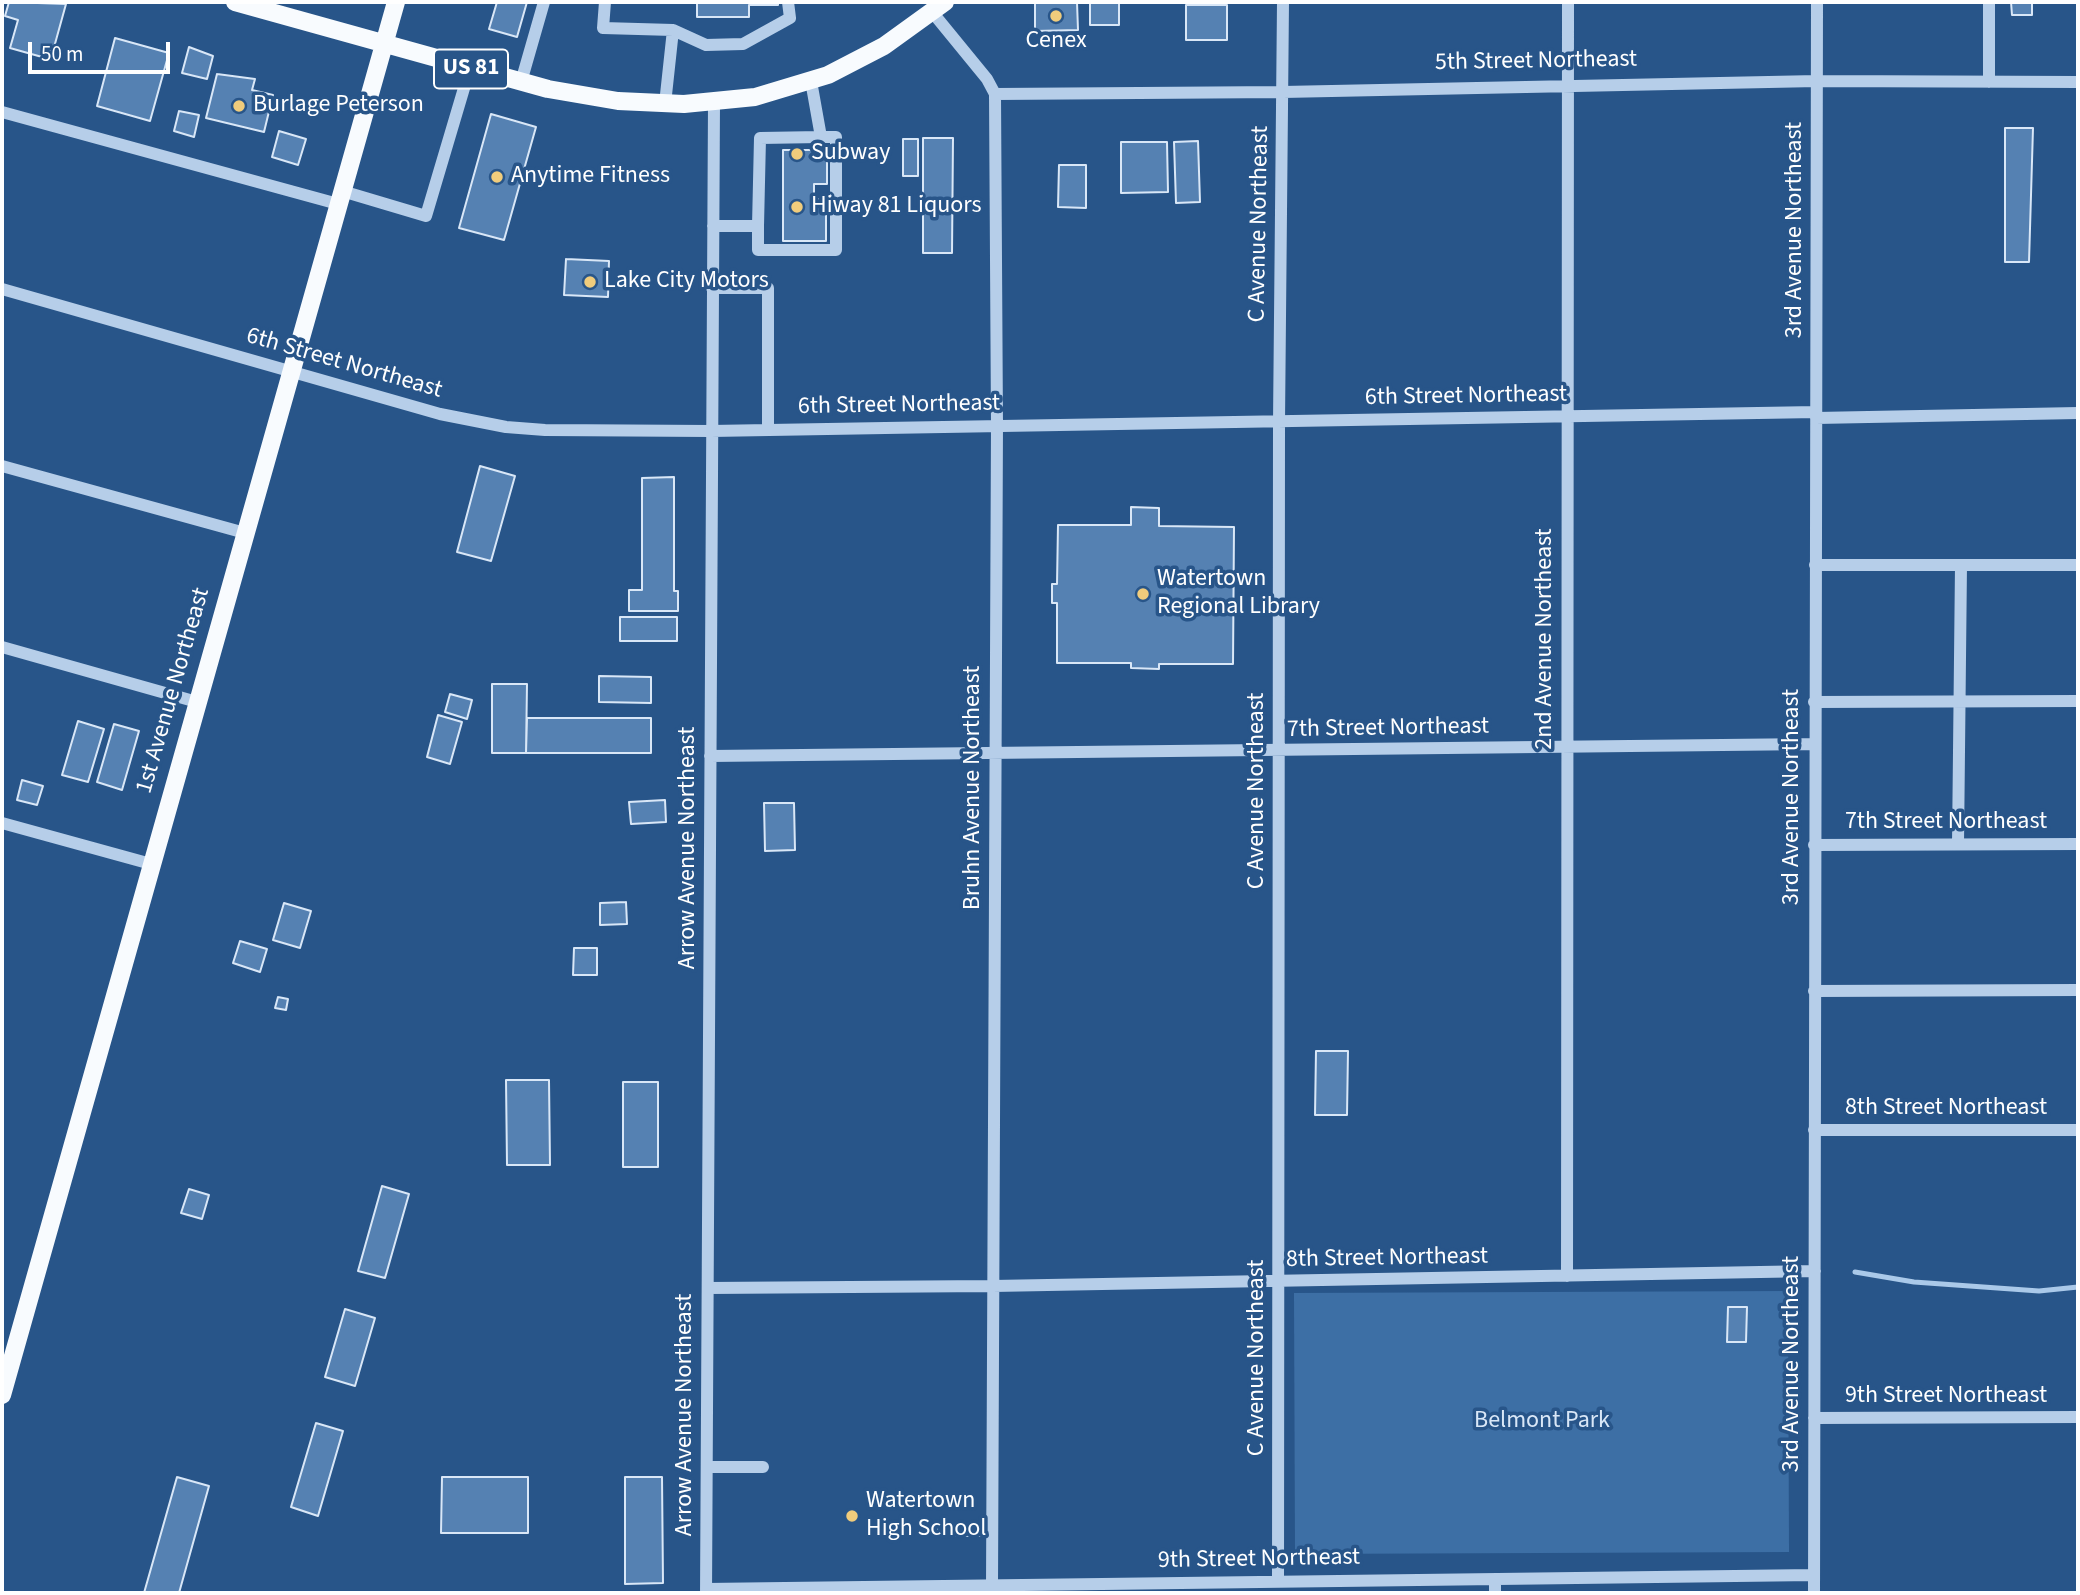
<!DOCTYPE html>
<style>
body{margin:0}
#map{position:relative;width:2080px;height:1595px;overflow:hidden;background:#285589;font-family:"Source Sans 3",sans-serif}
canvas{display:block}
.frame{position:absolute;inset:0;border:4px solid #fff;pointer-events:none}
.scale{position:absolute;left:28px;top:42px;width:142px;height:32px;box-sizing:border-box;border:4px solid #fff;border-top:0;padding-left:9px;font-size:21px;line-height:24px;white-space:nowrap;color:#fff;-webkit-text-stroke:5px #285589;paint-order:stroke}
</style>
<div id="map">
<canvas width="2080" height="1595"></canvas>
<div class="frame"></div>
<div class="scale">50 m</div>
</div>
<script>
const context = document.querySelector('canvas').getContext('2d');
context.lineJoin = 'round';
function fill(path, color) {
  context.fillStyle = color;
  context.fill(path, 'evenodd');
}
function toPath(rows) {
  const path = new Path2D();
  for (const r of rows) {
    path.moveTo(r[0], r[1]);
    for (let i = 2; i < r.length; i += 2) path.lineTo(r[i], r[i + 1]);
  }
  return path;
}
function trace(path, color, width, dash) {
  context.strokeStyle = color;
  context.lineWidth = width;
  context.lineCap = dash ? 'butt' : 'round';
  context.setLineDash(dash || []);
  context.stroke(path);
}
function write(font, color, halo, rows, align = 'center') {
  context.font = font + ' "Source Sans 3",sans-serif';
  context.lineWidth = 7;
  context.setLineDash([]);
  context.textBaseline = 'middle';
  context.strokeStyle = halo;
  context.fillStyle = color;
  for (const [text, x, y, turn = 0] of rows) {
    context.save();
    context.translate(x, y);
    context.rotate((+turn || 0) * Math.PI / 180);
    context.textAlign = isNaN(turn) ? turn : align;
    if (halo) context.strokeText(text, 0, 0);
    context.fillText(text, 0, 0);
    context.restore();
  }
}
const green = toPath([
 [1788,1291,1789,1552,1295,1554,1294,1293]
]);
const stream = toPath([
 [1855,1272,1914,1282,2039,1291,2078,1287]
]);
const building = toPath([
 [9,2,66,4,53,51,44,48,42,57,10,48,18,20,5,16,9,2],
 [497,2,527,2,517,37,489,29,497,2],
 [697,2,778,2,778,5,749,5,749,17,697,17,697,2],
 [1035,2,1077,2,1078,30,1035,31,1035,2],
 [1090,2,1119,2,1119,25,1090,25,1090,2],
 [2011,2,2032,2,2032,15,2012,15,2011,2],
 [1186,5,1227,5,1227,40,1186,40,1186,5],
 [115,38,169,53,150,121,97,106,115,38],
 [189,47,213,56,207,79,182,73,189,47],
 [217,74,255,79,252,90,273,95,264,132,206,118,217,74],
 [179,111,199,115,194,137,174,131,179,111],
 [491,114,536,127,504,240,459,228,491,114],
 [2005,128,2033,128,2029,262,2005,262,2005,128],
 [279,131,306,139,298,165,272,157,279,131],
 [923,138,953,138,952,253,923,253,923,138],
 [903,139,918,139,918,176,903,176,903,139],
 [1198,141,1200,202,1176,203,1174,142,1198,141],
 [1121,142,1167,142,1168,192,1121,193,1121,142],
 [783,150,827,150,827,184,814,184,814,199,826,199,826,241,783,241,783,150],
 [1059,165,1086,165,1086,208,1058,207,1059,165],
 [566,259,609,261,608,297,564,295,566,259],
 [480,466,515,476,491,561,457,552,480,466],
 [674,477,674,591,678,591,678,611,629,611,629,590,642,590,642,478,674,477],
 [1131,507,1159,508,1159,526,1234,527,1233,664,1159,664,1159,669,1131,668,1131,663,1057,663,1057,603,1052,603,1052,584,1057,584,1058,525,1131,525,1131,507],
 [620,617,677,617,677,641,620,641,620,617],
 [599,676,651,677,651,703,599,702,599,676],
 [492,684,527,684,526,753,492,753,492,684],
 [450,694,472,700,467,719,445,712,450,694],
 [438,715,462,722,450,764,427,757,438,715],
 [527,718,651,718,651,753,526,753,527,718],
 [78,721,104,729,88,782,62,775,78,721],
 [114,724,139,731,122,790,97,782,114,724],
 [22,780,43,786,37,805,17,800,22,780],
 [665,800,666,822,631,824,629,802,665,800],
 [764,803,794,803,795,850,765,851,764,803],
 [626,902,627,924,600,925,600,903,626,902],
 [284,903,311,911,300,948,273,940,284,903],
 [240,941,267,949,260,972,233,963,240,941],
 [574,948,597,948,597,975,573,975,574,948],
 [278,997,288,999,286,1010,275,1008,278,997],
 [1316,1051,1348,1051,1347,1115,1315,1115,1316,1051],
 [506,1080,549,1080,550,1165,507,1165,506,1080],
 [623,1082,658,1082,658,1167,623,1167,623,1082],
 [382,1186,409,1194,385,1278,358,1271,382,1186],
 [189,1189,209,1195,202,1219,181,1213,189,1189],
 [1728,1307,1747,1307,1746,1342,1727,1342,1728,1307],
 [345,1309,375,1318,355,1386,325,1377,345,1309],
 [316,1423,343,1431,318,1516,291,1507,316,1423],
 [177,1477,209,1486,179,1593,144,1593,177,1477],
 [442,1477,528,1477,528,1533,441,1533,442,1477],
 [625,1477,662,1477,663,1583,625,1584,625,1477]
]);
const minor = toPath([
 [605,2,603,28,673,30,706,45,743,44,790,18,788,2],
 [1989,2,1989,82],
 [933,13,987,79,995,94,997,425,992,1585],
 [521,82,544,2],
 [995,94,1283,92,1817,81,2078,82],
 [665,104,673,30],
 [2,112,338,204],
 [342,191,426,216,470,68],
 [713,226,758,226,760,138,821,137,811,81],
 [758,226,758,250,836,250,836,137,821,137],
 [712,288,768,288,768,430],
 [2,289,440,414,506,427,545,430,711,431,1816,412],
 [1816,418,2078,413],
 [2,466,245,533],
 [1815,565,2078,565],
 [2,647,197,702],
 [1814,702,2078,701],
 [710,756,1814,744],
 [2,823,151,864],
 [1958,844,1961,565],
 [1814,845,2078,844],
 [1814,991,2078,990],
 [1814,1130,2078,1130],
 [1567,1276,1568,2],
 [708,1288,993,1286,1815,1271],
 [1814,1418,2078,1417],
 [707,1467,763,1467],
 [943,1531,992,1531],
 [1495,1579,1495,1593],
 [1278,1581,1279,422,1283,2],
 [706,1589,1814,1575],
 [706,1593,714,103],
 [1814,1593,1817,2]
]);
const major = toPath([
 [235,2,548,89,618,101,684,104,755,97,828,75,884,46,945,2],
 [2,1395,396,2]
]);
const markers = [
 [1056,16,7,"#f0cc7c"],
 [239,106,7,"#f0cc7c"],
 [797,154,7,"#f0cc7c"],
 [497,177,7,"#f0cc7c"],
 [797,207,7,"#f0cc7c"],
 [590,282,7,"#f0cc7c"],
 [1143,594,7,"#f0cc7c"],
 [852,1516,7,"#f0cc7c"]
];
const shields = [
 [471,69,74]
];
const shieldNames = [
 ["US 81",471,69]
];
const poiNames = [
 ["Cenex",1056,42,"center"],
 ["Burlage Peterson",253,106],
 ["Subway",811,154],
 ["Anytime Fitness",511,177],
 ["Hiway 81 Liquors",811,207],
 ["Lake City Motors",604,282],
 ["Watertown",1157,580],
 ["Regional Library",1157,608],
 ["Watertown",866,1502],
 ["High School",866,1530]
];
const streetNames = [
 ["5th Street Northeast",1536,62,-1],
 ["C Avenue Northeast",1260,224,-89],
 ["3rd Avenue Northeast",1796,230,-90],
 ["6th Street Northeast",344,364,16],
 ["6th Street Northeast",1466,397,-1],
 ["6th Street Northeast",899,406,-1],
 ["2nd Avenue Northeast",1546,639,-90],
 ["1st Avenue Northeast",174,691,-74],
 ["7th Street Northeast",1388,729,-1],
 ["Bruhn Avenue Northeast",974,788,-90],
 ["C Avenue Northeast",1258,791,-90],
 ["3rd Avenue Northeast",1793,797,-90],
 ["7th Street Northeast",1946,823],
 ["Arrow Avenue Northeast",689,848,-90],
 ["8th Street Northeast",1946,1109],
 ["8th Street Northeast",1387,1259,-1],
 ["C Avenue Northeast",1258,1358,-90],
 ["3rd Avenue Northeast",1793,1364,-90],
 ["9th Street Northeast",1946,1397],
 ["Arrow Avenue Northeast",686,1415,-90],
 ["9th Street Northeast",1259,1560,-1]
];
const parkNames = [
 ["Belmont Park",1542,1422]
];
fill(green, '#3d6fa5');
trace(stream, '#aac9e9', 5);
fill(building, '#5581b2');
trace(building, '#d9e7f7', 2);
trace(minor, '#b6cee9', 12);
trace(major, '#f8fbfe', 18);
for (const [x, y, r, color] of markers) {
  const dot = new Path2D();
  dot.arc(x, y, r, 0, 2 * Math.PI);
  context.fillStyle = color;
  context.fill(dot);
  trace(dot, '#285589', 2.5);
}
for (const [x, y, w] of shields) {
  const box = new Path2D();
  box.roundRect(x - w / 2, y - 19.5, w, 39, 5);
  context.fillStyle = '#285589';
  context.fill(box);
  trace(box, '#fff', 2);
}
write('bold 23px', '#fff', null, shieldNames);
write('24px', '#fff', '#285589', poiNames, 'left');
write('24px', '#fff', '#285589', streetNames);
write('24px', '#d9e7f7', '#285589', parkNames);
</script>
